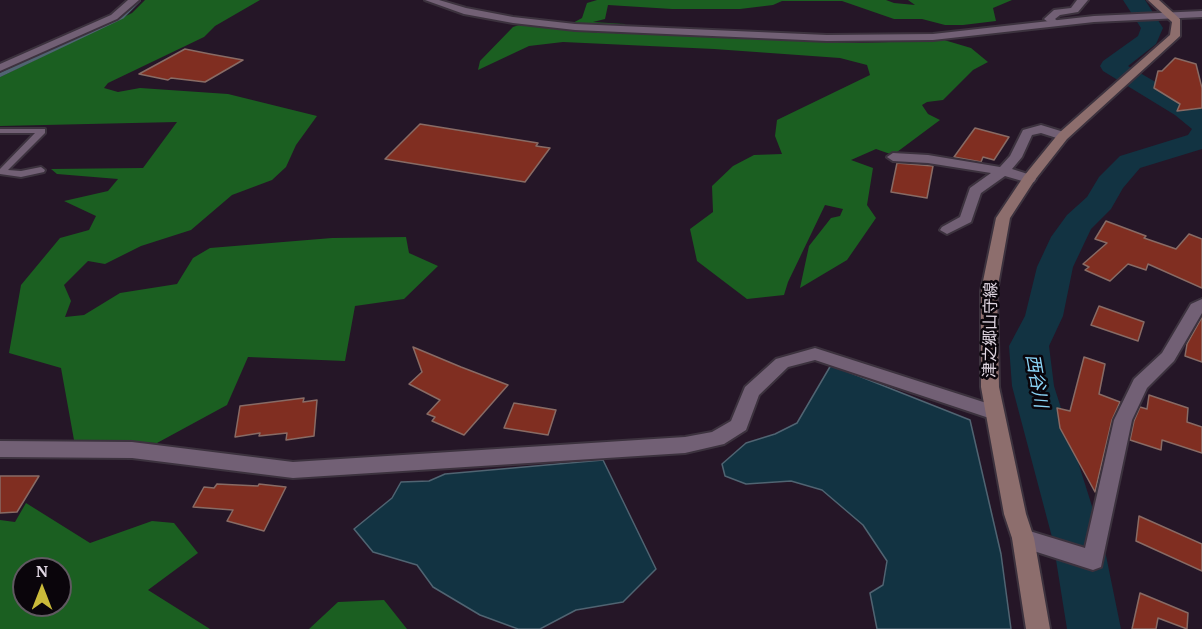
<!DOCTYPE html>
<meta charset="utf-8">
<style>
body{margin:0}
#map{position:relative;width:1202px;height:629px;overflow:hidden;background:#251627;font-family:"PT Serif",serif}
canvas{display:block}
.north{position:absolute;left:12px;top:557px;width:60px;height:60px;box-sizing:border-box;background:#0a050b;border:2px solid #605961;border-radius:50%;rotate:0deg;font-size:16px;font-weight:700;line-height:24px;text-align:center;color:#e1d7e3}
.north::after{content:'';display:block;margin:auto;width:21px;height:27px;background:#caba3a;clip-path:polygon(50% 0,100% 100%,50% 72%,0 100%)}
</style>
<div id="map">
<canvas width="1202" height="629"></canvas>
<div class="north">N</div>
</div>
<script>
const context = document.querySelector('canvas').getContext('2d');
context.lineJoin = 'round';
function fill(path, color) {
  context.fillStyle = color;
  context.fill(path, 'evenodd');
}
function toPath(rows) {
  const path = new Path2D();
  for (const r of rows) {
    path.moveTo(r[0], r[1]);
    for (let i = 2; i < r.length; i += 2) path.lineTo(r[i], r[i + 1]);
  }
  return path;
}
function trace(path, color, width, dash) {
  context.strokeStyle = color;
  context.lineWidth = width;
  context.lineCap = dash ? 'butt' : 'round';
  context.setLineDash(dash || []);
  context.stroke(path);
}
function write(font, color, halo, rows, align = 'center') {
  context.font = font + ' "PT Serif","Noto Sans JP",serif';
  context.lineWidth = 5;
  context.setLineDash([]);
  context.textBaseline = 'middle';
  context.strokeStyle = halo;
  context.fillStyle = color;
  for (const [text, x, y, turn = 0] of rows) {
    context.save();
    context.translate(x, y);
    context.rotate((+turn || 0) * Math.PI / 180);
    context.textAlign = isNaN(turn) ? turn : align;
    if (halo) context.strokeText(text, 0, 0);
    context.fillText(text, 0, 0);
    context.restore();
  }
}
const forest = toPath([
 [145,0,260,0,215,26,204,37,108,83,104,88,118,92,140,88,228,94,317,116,296,145,286,167,272,180,232,195,191,230,141,246,105,264,88,261,64,285,71,301,65,317,84,315,120,293,177,284,193,258,210,248,332,238,406,237,409,253,438,266,404,299,355,306,345,361,248,357,227,405,157,443,74,440,61,368,9,353,21,285,60,238,89,230,96,216,64,201,108,191,118,179,57,174,51,169,143,168,177,122,0,126,0,77,132,13],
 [597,0,886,0,894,3,915,5,908,0,1012,0,993,8,996,21,963,25,945,25,922,19,894,19,842,1,782,1,773,5,740,9,672,9,608,5,605,19,593,22,625,24,624,27,571,24,582,18,587,3],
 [519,25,589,32,861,43,944,40,971,48,988,62,973,70,943,100,927,102,922,105,928,114,940,120,893,155,876,149,851,160,873,168,867,205,876,218,847,260,800,288,809,246,831,218,840,216,843,209,825,205,788,282,784,295,747,299,697,261,690,229,713,212,712,186,733,166,754,155,782,154,775,136,777,120,870,75,867,65,840,58,714,49,563,42,529,46,478,70,480,61,513,27],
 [26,503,90,543,152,521,174,523,198,553,148,590,210,629,0,629,0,520,15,522],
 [24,569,60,569,60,605,24,605],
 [384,600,407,629,309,629,338,602]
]);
const water = toPath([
 [831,365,970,420,1001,554,1011,629,877,629,870,593,883,585,887,561,863,525,822,490,791,481,746,484,725,476,722,464,746,443,775,434,797,423,831,365],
 [603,460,656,569,623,602,576,610,540,629,518,629,480,615,433,587,417,565,373,552,354,529,392,498,401,482,429,481,445,474,603,460]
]);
const stream = toPath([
 [0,75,122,17,139,0]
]);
const river = toPath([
 [1123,0,1145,0,1163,28,1156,44,1128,66,1202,109,1202,149,1140,168,1123,188,1111,209,1091,229,1073,267,1063,316,1049,346,1054,386,1103,541,1121,629,1067,629,1053,541,1012,386,1009,346,1025,316,1037,267,1051,237,1067,215,1087,197,1099,177,1120,156,1188,135,1192,129,1175,115,1103,71,1100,66,1103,61,1138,36,1141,28,1123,0]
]);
const building = toPath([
 [185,49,210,54,243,60,205,82,171,78,168,80,139,74,185,49],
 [1175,58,1196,64,1202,88,1202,108,1177,111,1180,104,1154,88,1158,71,1162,71,1175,58],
 [420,124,538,143,536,146,550,148,525,182,385,159,420,124],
 [975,128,1009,137,994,160,983,157,981,162,954,157,975,128],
 [897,163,933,166,927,198,891,192,897,163],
 [1106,221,1146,236,1144,238,1176,249,1189,234,1202,239,1202,288,1148,264,1146,270,1128,264,1110,281,1085,270,1089,267,1083,264,1107,243,1095,239,1106,221],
 [1099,306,1144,322,1138,341,1091,325,1099,306],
 [1202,317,1202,362,1185,356,1187,344,1202,317],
 [413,347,461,367,508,385,464,435,432,421,435,417,427,414,440,400,409,384,422,372,413,347],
 [1084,357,1105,364,1099,394,1120,402,1112,420,1095,492,1060,428,1057,408,1070,411,1084,357],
 [1149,395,1188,408,1187,422,1202,427,1202,453,1162,440,1161,450,1130,440,1134,421,1140,407,1147,409,1149,395],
 [304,398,303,402,317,400,314,436,286,440,287,433,259,436,260,433,235,437,240,406,304,398],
 [514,403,556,410,548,435,504,428,514,403],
 [0,476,39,476,17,512,0,513,0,476],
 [217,484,258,486,259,484,286,487,264,531,227,521,233,510,193,507,204,487,214,488,217,484],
 [1139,516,1202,544,1202,571,1136,541,1139,516],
 [1140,593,1188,613,1187,629,1158,618,1156,629,1132,629,1140,593]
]);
const service = toPath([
 [0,129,45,129,45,133,8,170,21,171,41,167,45,170,44,172,21,177,0,174,0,169,35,133,0,133,0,129]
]);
const minor = toPath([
 [128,0,139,0,117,19,0,71,0,64,111,15,128,0],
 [1077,0,1088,0,1078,12,1060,15,1055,19,1060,23,1058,25,1052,25,1044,19,1054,10,1071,8,1077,0],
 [1041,125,1067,133,1069,136,1063,140,1041,133,1032,135,1022,157,1012,169,1034,176,1036,179,1034,182,1029,183,1005,176,981,193,971,222,947,234,940,230,942,227,960,217,970,188,991,173,928,163,893,161,887,157,893,153,928,155,1000,167,1010,156,1023,130,1041,125],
 [1202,299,1202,313,1174,361,1147,388,1132,420,1101,567,1093,570,1015,545,1012,538,1015,531,1023,529,1085,548,1114,420,1134,379,1162,353,1191,304,1202,299],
 [815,348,1002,408,1004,413,1002,418,995,420,815,360,788,367,759,395,746,430,724,444,685,453,293,478,132,458,0,457,0,441,132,442,293,462,685,437,712,432,731,421,745,387,776,359,815,348]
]);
const tertiary = toPath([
 [425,0,439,0,466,8,513,17,575,24,827,35,933,34,1094,16,1202,11,1202,17,1094,22,933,40,827,41,575,30,513,23,464,14,425,0]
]);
const secondary = toPath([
 [1148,0,1159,0,1180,19,1180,36,1067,139,1034,181,1010,218,997,291,999,387,1026,514,1034,538,1050,629,1026,629,1012,538,1004,514,981,387,981,291,996,218,1024,176,1059,133,1170,35,1172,22,1148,0]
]);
const streetNames = [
 ["津之郷山守線",991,330,-89]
];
const waterNames = [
 ["西谷川",1036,381,80]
];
fill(forest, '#1b5f21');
fill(water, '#123342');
trace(water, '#506472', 1.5);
trace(stream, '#506472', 4);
fill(river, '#123342');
fill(building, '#802e21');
trace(building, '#886b65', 1.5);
trace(service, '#3c323e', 4);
trace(minor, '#3c323e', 4);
trace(tertiary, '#3c323e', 4);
trace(secondary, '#3c323e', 4);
fill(service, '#726075');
fill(minor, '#726075');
fill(tertiary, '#726075');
fill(secondary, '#8d6e6d');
write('16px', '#e1d7e3', '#0a050b', streetNames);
write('italic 18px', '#8bd5f7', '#0a050b', waterNames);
</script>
